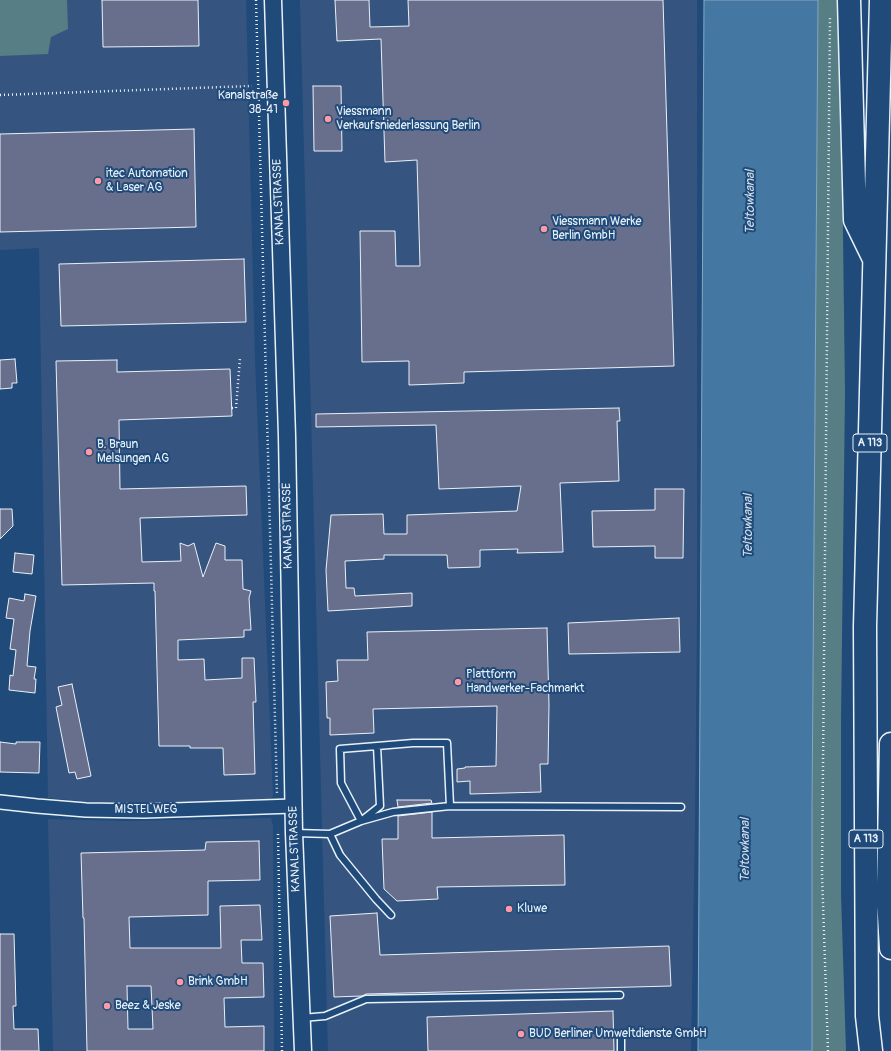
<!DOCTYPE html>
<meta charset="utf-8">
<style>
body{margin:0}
canvas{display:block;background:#1f4a7a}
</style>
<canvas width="891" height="1051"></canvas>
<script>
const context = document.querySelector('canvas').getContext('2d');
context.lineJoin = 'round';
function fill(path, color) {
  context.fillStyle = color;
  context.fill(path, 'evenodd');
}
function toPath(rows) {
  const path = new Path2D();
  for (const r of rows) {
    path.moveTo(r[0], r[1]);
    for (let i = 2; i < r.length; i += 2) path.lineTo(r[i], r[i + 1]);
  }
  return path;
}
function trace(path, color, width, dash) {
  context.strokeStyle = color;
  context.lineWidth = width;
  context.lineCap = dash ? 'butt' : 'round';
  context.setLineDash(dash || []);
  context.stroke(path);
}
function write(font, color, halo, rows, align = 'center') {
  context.font = font + ' Pangolin,sans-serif';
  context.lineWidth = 4;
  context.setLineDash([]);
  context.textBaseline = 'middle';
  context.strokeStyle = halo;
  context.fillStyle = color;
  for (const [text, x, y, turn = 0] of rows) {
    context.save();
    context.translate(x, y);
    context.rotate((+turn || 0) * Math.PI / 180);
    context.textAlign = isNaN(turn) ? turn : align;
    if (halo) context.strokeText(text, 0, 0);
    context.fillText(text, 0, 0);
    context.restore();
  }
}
const built = toPath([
 [0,0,246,0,255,361,273,796,270,799,138,803,91,802,48,798,39,248,0,250],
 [300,0,697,0,697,615,695,823,691,1051,328,1051],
 [271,818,273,825,274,1051,53,1051,48,819,125,821]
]);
const green = toPath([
 [0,0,67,0,68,29,51,37,48,54,0,56],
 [818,0,840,0,845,392,841,721,841,894,846,1051,812,1051,812,811]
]);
const water = toPath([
 [704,0,818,0,812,811,812,1051,698,1051,704,0]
]);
const building = toPath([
 [102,0,198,0,199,46,103,47,102,0],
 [335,0,369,0,370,27,409,26,408,0,663,0,674,366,464,372,464,383,409,385,409,361,362,362,360,231,395,231,396,266,420,266,417,160,385,162,381,39,337,41,335,0],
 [313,86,341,86,342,151,314,151,313,86],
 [194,129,196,227,0,232,0,134,194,129],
 [244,259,246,322,61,326,59,264,244,259],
 [15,359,17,383,12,383,12,388,0,389,0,360,15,359],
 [117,360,117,372,230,369,232,416,119,420,120,489,246,486,247,515,140,518,142,562,181,561,180,543,188,546,194,543,203,577,216,543,225,546,225,560,242,560,243,589,251,591,249,598,251,630,244,630,244,637,178,640,178,660,204,659,205,680,242,678,242,658,254,658,256,702,253,702,255,774,224,775,223,748,190,748,190,746,159,746,155,591,154,591,154,583,62,585,56,361,117,360],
 [619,408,620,421,617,421,619,481,560,483,563,552,517,553,518,549,480,550,480,567,448,568,447,555,384,555,384,559,345,561,346,588,354,588,355,596,412,593,412,606,328,611,326,570,331,515,383,514,384,534,407,534,407,515,517,511,521,486,439,489,436,425,316,427,316,414,619,408],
 [655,489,684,489,683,558,655,558,655,546,593,547,592,511,655,510,655,489],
 [0,509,12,509,13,526,0,539,0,509],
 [15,553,34,555,32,574,13,572,15,553],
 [25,594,36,596,30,631,27,666,36,667,34,679,36,679,35,693,9,690,10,675,13,676,16,650,10,649,14,619,6,618,9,598,24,601,25,594],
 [679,618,680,652,569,654,568,623,679,618],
 [547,628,549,705,548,764,540,764,541,792,470,794,470,781,457,782,457,769,465,768,465,767,496,766,497,706,373,709,374,733,330,735,330,718,327,718,326,682,338,681,337,660,368,660,367,632,547,628],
 [72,684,91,776,77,779,75,772,69,773,56,707,62,705,58,687,72,684],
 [0,742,16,744,16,742,40,742,39,773,0,772,0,742],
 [397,800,431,800,432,803,398,807,397,800],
 [432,812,432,838,564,835,565,885,437,887,438,899,397,901,384,889,382,839,398,839,398,816,432,812],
 [259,841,260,880,208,881,208,915,129,917,130,948,221,948,220,906,260,905,262,940,241,940,242,963,263,963,264,997,224,998,225,1027,264,1026,264,1051,87,1051,84,918,83,918,81,853,205,850,206,842,259,841],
 [127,986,151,986,153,1029,128,1029,127,986],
 [377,913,380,955,669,946,671,986,366,994,362,996,334,997,330,916,377,913],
 [0,934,14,934,16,1006,13,1006,14,1029,38,1029,39,1051,0,1051,0,934],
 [613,1011,614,1051,428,1051,427,1017,613,1011]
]);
const path = toPath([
 [256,0,277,795],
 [0,95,252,86],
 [232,408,236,408,240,358],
 [278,834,282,1051],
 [828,1051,822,874,830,16]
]);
const service = toPath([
 [377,746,380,806,361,821,341,783,340,749,377,746,413,743,447,743,450,806],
 [295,833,330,834,361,821,393,812,450,806,681,807],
 [330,834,340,855,376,899,391,915],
 [302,1018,325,1016,366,999,620,995],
 [621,1034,621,1051]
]);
const minor = toPath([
 [0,802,37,806,86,810,144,811,293,806]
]);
const tertiary = toPath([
 [273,0,287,436,294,833,303,1051]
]);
const motorway = toPath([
 [849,0,855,220,873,257],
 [891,744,888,899,891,948],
 [871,1051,867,1016,865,627,881,0]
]);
const markers = [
 [286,103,4,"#ff9aa2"],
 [328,119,4,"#ff9aa2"],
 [98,181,4,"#ff9aa2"],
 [544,229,4,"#ff9aa2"],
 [89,452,4,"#ff9aa2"],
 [458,682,4,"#ff9aa2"],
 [509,909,4,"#ff9aa2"],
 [180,982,4,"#ff9aa2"],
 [107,1006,4,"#ff9aa2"],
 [521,1034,4,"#ff9aa2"]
];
const shields = [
 [870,443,34],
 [866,839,34]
];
const shieldNames = [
 ["A 113",870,443],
 ["A 113",866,839]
];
const poiNames = [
 ["Kanalstraße",278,96,"right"],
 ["38-41",278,110,"right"],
 ["Viessmann",336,112],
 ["Verkaufsniederlassung Berlin",336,126],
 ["itec Automation",106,174],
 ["& Laser AG",106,188],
 ["Viessmann Werke",552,222],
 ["Berlin GmbH",552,236],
 ["B. Braun",97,445],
 ["Melsungen AG",97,459],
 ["Plattform",466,675],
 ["Handwerker-Fachmarkt",466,689],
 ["Kluwe",517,909],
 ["Brink GmbH",188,982],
 ["Beez & Jeske",115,1006],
 ["BUD Berliner Umweltdienste GmbH",529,1034]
];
const streetNames = [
 ["KANALSTRASSE",279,202,-92],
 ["KANALSTRASSE",288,526,-91],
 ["MISTELWEG",146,810],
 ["KANALSTRASSE",295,849,-92]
];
const waterNames = [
 ["Teltowkanal",751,202,-90],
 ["Teltowkanal",749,526,-90],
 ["Teltowkanal",746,850,-90]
];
fill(built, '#355580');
fill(green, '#577e84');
fill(water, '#4478a2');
trace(water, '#86a8c4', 1);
fill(building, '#686f8d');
trace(building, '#e8f1f8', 1);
trace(service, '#e8f1f8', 9);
trace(minor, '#e8f1f8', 16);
trace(tertiary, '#e8f1f8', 19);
trace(motorway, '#e8f1f8', 25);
trace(path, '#e8f1f8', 2.5, [1, 3]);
trace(service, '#1f4a7a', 6);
trace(minor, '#1f4a7a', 13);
trace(tertiary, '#1f4a7a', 16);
trace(motorway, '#1f4a7a', 22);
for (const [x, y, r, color] of markers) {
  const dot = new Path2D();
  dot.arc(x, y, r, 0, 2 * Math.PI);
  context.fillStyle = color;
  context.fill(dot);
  trace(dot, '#1f4a7a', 1.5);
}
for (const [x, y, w] of shields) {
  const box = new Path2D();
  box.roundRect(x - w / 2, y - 9, w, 18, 3);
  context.fillStyle = '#1f4a7a';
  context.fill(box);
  trace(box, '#e8f1f8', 1);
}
write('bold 11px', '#e8f1f8', null, shieldNames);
write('12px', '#e8f1f8', '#1f4a7a', poiNames, 'left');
write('12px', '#e8f1f8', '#1f4a7a', streetNames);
write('italic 13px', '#cfdfeb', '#1f4a7a', waterNames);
</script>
